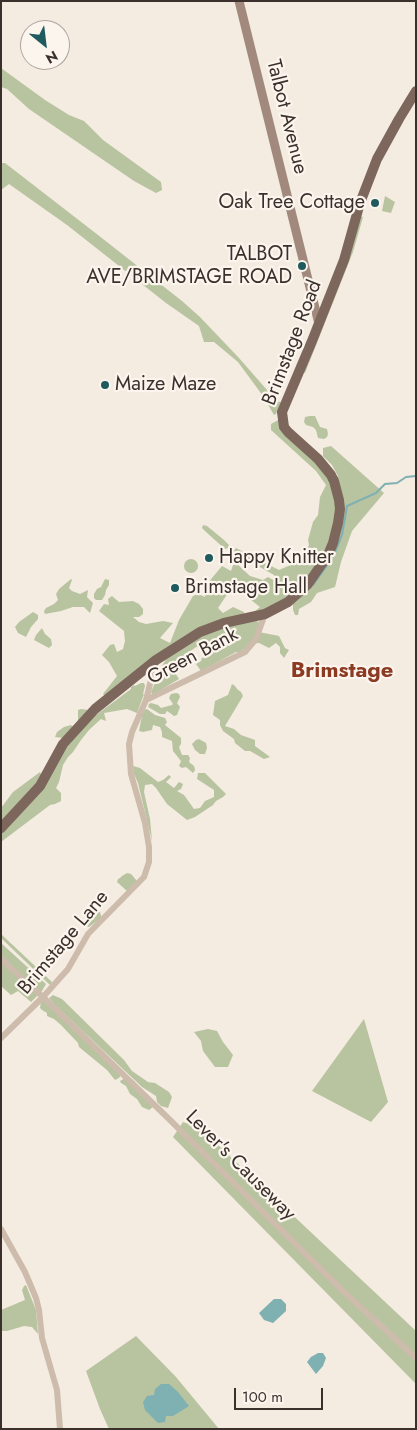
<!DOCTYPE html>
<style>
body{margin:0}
#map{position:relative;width:417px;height:1430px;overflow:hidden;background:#f4ebe1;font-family:Jost,sans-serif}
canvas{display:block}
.frame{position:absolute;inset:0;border:2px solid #3b302b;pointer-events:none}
.north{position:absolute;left:20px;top:20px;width:50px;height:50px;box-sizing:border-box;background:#fbf5ee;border:1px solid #aea6a0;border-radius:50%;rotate:151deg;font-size:14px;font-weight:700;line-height:20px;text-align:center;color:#3b302b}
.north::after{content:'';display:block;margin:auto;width:18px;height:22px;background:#1f5a5e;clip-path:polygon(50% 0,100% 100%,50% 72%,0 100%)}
.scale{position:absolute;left:234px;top:1388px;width:89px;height:22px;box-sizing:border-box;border:2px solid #3b302b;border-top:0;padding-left:6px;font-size:15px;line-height:18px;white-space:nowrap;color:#3b302b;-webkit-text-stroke:4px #fbf5ee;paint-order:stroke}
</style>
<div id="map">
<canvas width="417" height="1430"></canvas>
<div class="frame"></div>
<div class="north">N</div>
<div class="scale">100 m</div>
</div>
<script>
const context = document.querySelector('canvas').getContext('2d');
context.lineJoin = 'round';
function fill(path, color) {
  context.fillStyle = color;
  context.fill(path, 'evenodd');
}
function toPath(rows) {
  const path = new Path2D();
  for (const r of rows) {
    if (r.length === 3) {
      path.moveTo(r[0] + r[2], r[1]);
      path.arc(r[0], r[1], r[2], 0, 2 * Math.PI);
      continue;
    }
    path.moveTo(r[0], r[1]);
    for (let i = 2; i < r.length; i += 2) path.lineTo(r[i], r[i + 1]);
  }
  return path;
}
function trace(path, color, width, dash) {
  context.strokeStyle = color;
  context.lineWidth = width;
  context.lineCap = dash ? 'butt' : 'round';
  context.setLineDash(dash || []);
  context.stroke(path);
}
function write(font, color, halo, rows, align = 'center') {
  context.font = font + ' Jost,sans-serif';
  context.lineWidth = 4.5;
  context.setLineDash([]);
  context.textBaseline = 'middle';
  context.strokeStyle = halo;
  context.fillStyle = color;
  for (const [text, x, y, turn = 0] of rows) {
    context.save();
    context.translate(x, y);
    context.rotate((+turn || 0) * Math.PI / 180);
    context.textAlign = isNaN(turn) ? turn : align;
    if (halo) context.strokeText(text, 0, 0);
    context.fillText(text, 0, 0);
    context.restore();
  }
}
const green = toPath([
 [1,68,45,100,69,115,84,121,103,140,161,182,162,190,156,193,134,181,29,109,7,89,1,87],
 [1,163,5,163,98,235,182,301,200,317,239,358,267,390,273,401,281,402,276,414,274,415,263,396,238,362,214,342,204,342,199,326,166,303,67,225,9,184,1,190],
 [385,196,395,202,391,213,382,211],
 [359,216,363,217,353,252,305,373,302,372],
 [310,416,315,416,320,427,327,429,328,434,327,437,324,439,318,438,316,430,313,427,306,425,304,422,305,417],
 [278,420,285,432,336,478,338,476,332,465,323,456,323,448,331,446,384,493,352,531,341,562,335,587,317,593,311,602,299,609,298,615,295,615,293,610,293,603,273,607,253,613,260,607,251,600,251,596,243,590,230,593,226,596,218,608,223,613,233,607,244,612,244,615,216,623,105,696,103,694,117,676,109,662,102,655,110,645,114,644,117,652,123,649,125,641,124,631,99,611,104,604,109,605,108,599,112,596,119,602,133,601,139,604,143,609,143,614,139,617,133,617,139,622,146,624,163,621,173,623,160,638,170,643,179,620,193,596,198,594,205,597,204,589,207,584,222,566,231,571,233,565,237,564,250,576,263,580,268,577,275,581,277,579,274,575,233,552,236,548,279,570,302,560,309,545,308,540,313,522,318,515,320,497,326,485,316,471,271,430,271,424],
 [203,525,207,526,224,540,229,545,228,548,225,549,206,532,202,528],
 [191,566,7],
 [71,579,72,580,69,588,72,591,80,594,88,590,87,597,93,603,90,613,84,607,73,607,61,611,45,614,44,611,46,608,54,604,58,600,56,594,59,589],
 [105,579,109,580,109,585,106,590,105,595,102,600,96,600,94,598,94,594,97,589,101,587],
 [33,612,38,615,38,619,31,627,26,637,18,633,15,627,19,622],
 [256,621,259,622,259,632,279,636,285,648,289,650,284,658,280,653,280,647,276,643,269,648,259,643,250,644,240,652,236,652,201,671,196,664,201,661,202,658,206,656,208,657,213,653,206,646,196,647,188,653,191,657,181,664,183,666,175,673,179,679,154,694,152,694,151,692,163,664,167,658,207,632,245,623],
 [42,628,45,634,51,639,52,645,49,648,34,640,36,635],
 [141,683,144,683,145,686,143,694,144,694,137,713,127,709,104,713,106,721,101,719,89,730,81,740,73,752,68,757,63,765,59,782,56,788,61,793,61,801,55,804,50,805,1,842,1,808,13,792,40,772,45,783,63,738,55,737,57,732,64,727,71,725,77,730,80,728,78,719,78,710,81,709,89,710,96,715,131,689,131,687,134,685,135,686],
 [232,684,235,686,237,689,241,692,243,696,225,726,234,729,241,735,255,740,255,746,270,757,264,759,250,751,245,751,235,743,234,739,223,731,220,725,220,720,213,715,215,701,228,695],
 [176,693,179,694,180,697,177,703,180,707,177,715,174,716,170,713,167,711,165,714,160,714,148,707,149,704,151,703,158,705,161,708,172,705,173,704,169,698,171,694],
 [147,709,155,715,165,718,167,722,165,725,181,738,181,744,179,747,182,755,188,755,190,758,189,762,194,766,195,770,193,773,186,767,182,768,179,766,181,761,173,751,172,741,162,737,162,732,160,727,153,725,152,730,143,732,139,731,143,710],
 [199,739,206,743,207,748,205,754,200,754,195,750,192,744,196,740],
 [133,766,140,768,158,782,163,780,169,775,171,777,166,782,174,788,179,782,183,784,181,789,177,791,184,795,194,809,200,808,205,801,214,797,214,790,197,779,198,773,205,773,226,794,223,797,216,801,213,805,195,817,187,820,167,804,156,788,152,784,145,785,144,792,150,819,152,841,138,783,134,774],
 [127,873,131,874,137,881,127,891,117,882,118,879,120,878,122,876],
 [96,911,100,912,101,916,101,918,89,927,86,926,85,921,85,918],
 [1,934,52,982,50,985,1,938],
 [1,943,46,984,42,991,31,1002,18,991,11,995,1,986],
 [53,995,62,999,124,1060,132,1071,148,1082,155,1083,169,1092,172,1097,168,1108,161,1106,157,1102,156,1096,142,1087,55,1005,49,998],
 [43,999,121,1075,119,1078,115,1080,107,1070,79,1047,78,1043,61,1025,54,1019,47,1016,47,1013,42,1010,40,1008,41,1001],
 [364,1019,388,1102,371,1122,312,1091],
 [208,1029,217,1031,223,1042,233,1055,228,1067,215,1067,203,1051,201,1041,194,1032],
 [125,1078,153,1107,149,1110,142,1107,137,1099,130,1094,126,1086,121,1083,120,1081],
 [183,1122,200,1128,416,1331,416,1384,173,1137],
 [26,1285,36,1310,38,1334,32,1327,24,1326,7,1331,1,1331,1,1310,25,1300,22,1290,24,1286],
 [136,1336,176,1377,219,1429,109,1429,100,1409,86,1371]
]);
const water = toPath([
 [274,1299,281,1299,286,1304,286,1311,273,1323,264,1320,259,1313],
 [318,1353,323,1353,326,1358,323,1366,316,1374,307,1362,311,1357],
 [161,1384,169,1384,178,1392,189,1406,173,1416,166,1416,165,1422,158,1423,145,1410,143,1402,147,1396,154,1395,155,1389]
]);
const stream = toPath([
 [313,585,328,564,336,550,342,535,347,506,376,493,385,484,397,483,406,477,416,476]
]);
const street = toPath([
 [146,700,245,652,256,639,265,614],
 [1,959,43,997,169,1119,343,1291,416,1358],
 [1,1038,43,997,68,969,88,934,144,877,149,862,149,847,145,823,131,774,129,744,132,732,146,700,152,676,150,664],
 [1,1229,25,1272,36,1298,39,1310,42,1338,57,1390,60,1429]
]);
const secondary = toPath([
 [239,1,319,324]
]);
const primary = toPath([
 [1,828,40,786,63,744,95,709,156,660,200,632,224,623,265,614,288,602,308,584,328,555,333,543,338,523,340,509,339,500,334,481,331,475,318,459,288,432,284,427,282,412,312,341,344,260,360,203,377,159,399,119,416,91]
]);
const markers = [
 [375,203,5,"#1f5a5e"],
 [302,266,5,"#1f5a5e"],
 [105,385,5,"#1f5a5e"],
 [209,558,5,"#1f5a5e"],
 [175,588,5,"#1f5a5e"]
];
const streetNames = [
 ["Talbot Avenue",286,117,76],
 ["Brimstage Road",293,343,-69],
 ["Green Bank",193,657,-28],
 ["Brimstage Lane",64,943,-50],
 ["Lever's Causeway",240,1166,45]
];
const poiNames = [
 ["Oak Tree Cottage",365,203,"right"],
 ["TALBOT",292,255,"right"],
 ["AVE/BRIMSTAGE ROAD",292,278,"right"],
 ["Maize Maze",115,385],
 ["Happy Knitter",219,558],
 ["Brimstage Hall",185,588]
];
const quarterNames = [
 ["Brimstage",342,672]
];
fill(green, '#b8c4a0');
fill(water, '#7fb0b2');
trace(stream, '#7fb0b2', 2);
trace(street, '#cdbbac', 6);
trace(secondary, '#a18a7d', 9);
trace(primary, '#7d675c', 10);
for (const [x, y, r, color] of markers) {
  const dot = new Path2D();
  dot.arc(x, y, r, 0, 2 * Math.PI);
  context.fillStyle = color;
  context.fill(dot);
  trace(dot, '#fbf5ee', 2);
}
write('20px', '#3b302b', '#fbf5ee', streetNames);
write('20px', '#3b302b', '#fbf5ee', poiNames, 'left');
write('bold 22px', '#8c3b22', '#fbf5ee', quarterNames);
</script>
